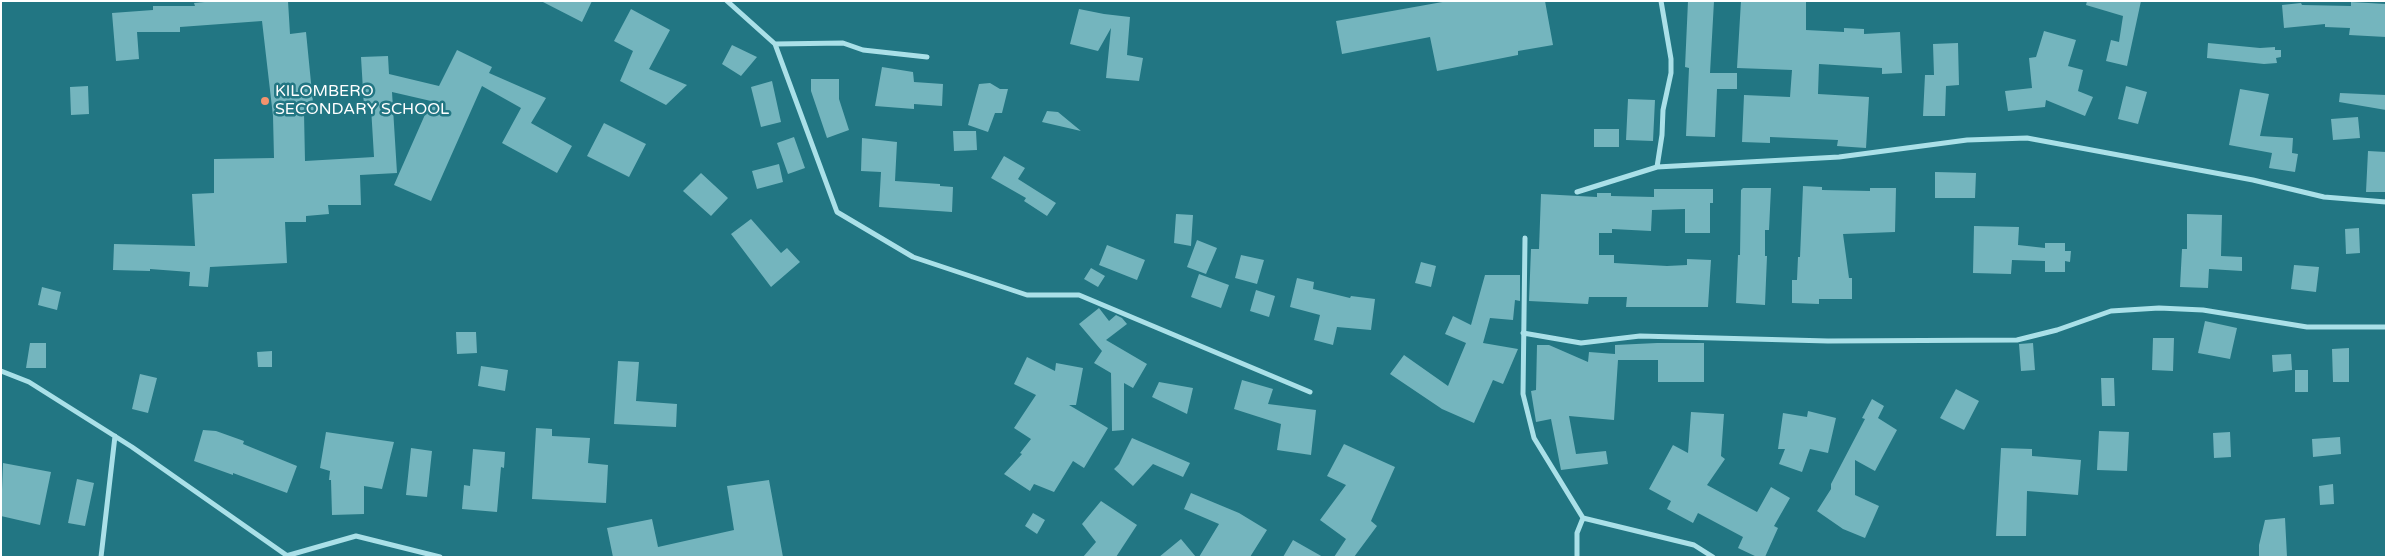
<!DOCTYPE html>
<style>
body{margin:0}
#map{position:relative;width:2387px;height:558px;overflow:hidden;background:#227683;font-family:"Varela Round",sans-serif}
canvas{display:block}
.frame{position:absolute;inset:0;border:2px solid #fff;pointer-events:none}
</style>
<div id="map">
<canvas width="2387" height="558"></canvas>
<div class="frame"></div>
</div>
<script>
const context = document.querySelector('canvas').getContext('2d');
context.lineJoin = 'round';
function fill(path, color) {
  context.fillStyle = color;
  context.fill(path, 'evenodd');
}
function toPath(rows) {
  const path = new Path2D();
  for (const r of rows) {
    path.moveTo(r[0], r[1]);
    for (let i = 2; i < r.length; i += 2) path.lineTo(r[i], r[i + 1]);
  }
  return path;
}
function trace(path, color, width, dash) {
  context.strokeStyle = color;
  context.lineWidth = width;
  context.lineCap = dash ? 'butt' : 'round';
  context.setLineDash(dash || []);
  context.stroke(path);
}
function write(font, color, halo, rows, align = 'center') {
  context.font = font + ' "Varela Round",sans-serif';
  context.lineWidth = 5;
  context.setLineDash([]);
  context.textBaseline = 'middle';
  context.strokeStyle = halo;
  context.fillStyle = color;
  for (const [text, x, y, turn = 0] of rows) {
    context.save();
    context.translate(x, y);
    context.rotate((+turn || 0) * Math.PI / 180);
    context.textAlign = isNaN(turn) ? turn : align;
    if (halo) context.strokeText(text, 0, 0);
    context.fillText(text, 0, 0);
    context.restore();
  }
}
const building = toPath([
 [215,1,288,1,290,34,306,32,314,113,304,113,305,161,374,157,371,107,364,107,361,57,388,56,389,74,439,86,457,50,492,67,489,73,546,98,531,123,572,146,557,173,502,143,521,108,482,86,431,201,394,185,431,101,392,92,397,173,360,175,361,205,328,205,329,214,306,216,306,222,285,222,287,263,210,267,208,287,189,286,190,272,150,269,150,271,113,270,114,244,195,246,192,194,214,193,214,159,274,158,273,116,262,21,180,27,180,32,137,32,139,59,116,61,112,13,153,10,153,6,195,6,194,3],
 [541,1,592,1,582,22],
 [1448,1,1545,1,1553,45,1518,51,1518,55,1437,71,1430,37,1342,54,1336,21],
 [1688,1,1714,1,1710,73,1737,73,1737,89,1717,89,1715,137,1686,136,1689,68,1685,67],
 [1741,1,1806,1,1806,30,1844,32,1844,28,1864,29,1864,34,1900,32,1902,73,1882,74,1882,68,1819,64,1818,94,1869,97,1866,148,1837,146,1838,140,1770,137,1770,143,1742,142,1744,95,1790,97,1792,70,1737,68],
 [2087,1,2141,1,2127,66,2106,61,2111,40,2119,42,2123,16,2086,5],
 [2351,2,2386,4,2386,37,2349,35,2350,28,2325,27,2325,24,2284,28,2282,5,2301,3,2302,5,2351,6],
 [631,9,670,30,649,69,687,85,666,105,620,81,633,51,614,41],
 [1079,9,1104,14,1130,17,1127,55,1143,58,1139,81,1106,78,1111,28,1098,51,1070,44],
 [2044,31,2076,40,2068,66,2083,70,2078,91,2093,97,2085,116,2046,100,2045,107,2008,111,2005,91,2032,88,2029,58,2036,57],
 [1958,43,1959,85,1946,86,1945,116,1923,116,1925,75,1934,75,1933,44],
 [2208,43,2260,48,2275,47,2275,50,2281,50,2281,57,2276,58,2277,63,2264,64,2207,58],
 [732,45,757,57,741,76,722,64],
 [882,67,913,72,914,82,943,84,942,106,914,104,914,109,875,106],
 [811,79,839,79,839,99,849,130,827,138,811,91],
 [772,81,781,122,761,127,751,87],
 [990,83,1000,89,1008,89,1002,113,995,113,988,132,968,125,979,84],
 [88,86,89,114,71,115,70,87],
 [2126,86,2147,92,2138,124,2118,119],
 [2240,89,2269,94,2260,136,2293,138,2292,153,2298,154,2295,172,2269,168,2272,153,2229,145],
 [2340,93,2386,95,2386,110,2339,102],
 [1628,99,1655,100,1653,141,1626,140],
 [1047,111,1058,112,1081,131,1042,122],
 [2358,117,2360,138,2333,140,2331,119],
 [604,123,646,144,629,177,587,156],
 [1594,129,1619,129,1619,147,1594,147],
 [953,131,976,131,977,150,954,151],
 [794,137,805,168,788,174,777,143],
 [862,138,897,142,895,181,940,184,940,186,953,187,952,212,879,207,881,172,861,171],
 [2368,151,2386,152,2386,192,2366,192],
 [1004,156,1025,168,1018,179,1056,203,1047,216,1024,201,1026,198,991,178],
 [779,164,783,182,757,189,752,171],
 [1935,172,1976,173,1975,198,1935,198],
 [701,173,728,198,711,216,683,191],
 [1803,186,1822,187,1822,190,1870,191,1870,188,1896,188,1895,232,1843,234,1849,278,1852,278,1852,299,1819,299,1819,304,1792,303,1792,280,1797,280,1798,257,1800,257],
 [1743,188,1771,188,1769,230,1765,230,1765,256,1767,256,1765,305,1736,303,1738,255,1740,255,1741,190],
 [1654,189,1713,189,1713,203,1710,203,1710,233,1685,233,1685,209,1652,210,1651,231,1612,229,1612,233,1599,233,1599,255,1614,255,1614,263,1667,266,1687,265,1687,259,1711,260,1708,307,1626,307,1627,297,1589,297,1588,304,1529,301,1531,249,1539,249,1541,194,1597,197,1597,193,1611,193,1611,196,1654,197],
 [1176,214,1193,215,1191,246,1174,243],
 [2187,214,2222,215,2221,256,2242,257,2242,271,2209,269,2208,288,2180,287,2182,249,2187,249],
 [751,219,781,253,787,248,800,262,771,287,731,234],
 [1974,226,2019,227,2018,245,2045,248,2045,243,2065,243,2065,251,2071,251,2070,262,2065,261,2065,272,2045,272,2045,261,2012,260,2011,274,1973,273],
 [2359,228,2360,253,2346,254,2345,229],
 [1197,240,1217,248,1206,274,1187,267],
 [1107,245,1145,260,1137,280,1099,265],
 [1241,255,1264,260,1257,284,1235,278],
 [1421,262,1436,266,1431,287,1415,283],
 [2294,265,2319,267,2316,292,2291,289],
 [1091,268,1105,276,1098,287,1084,279],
 [1199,274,1229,285,1221,308,1191,297],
 [1485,275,1520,275,1520,301,1515,300,1513,320,1490,318,1483,343,1518,349,1503,384,1493,380,1474,423,1442,409,1390,374,1404,355,1448,386,1466,343,1445,334,1453,316,1471,325],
 [1297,278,1314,282,1313,289,1350,298,1351,296,1375,299,1371,330,1337,327,1333,345,1314,340,1320,315,1290,307],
 [42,287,61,292,57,310,38,305],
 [1256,290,1275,296,1269,317,1250,311],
 [1099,308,1109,321,1116,315,1122,318,1127,324,1106,340,1147,364,1133,388,1124,383,1124,430,1112,431,1111,373,1094,363,1102,351,1079,324],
 [2205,321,2237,328,2230,359,2198,353],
 [456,332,476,332,477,353,457,354],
 [2153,338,2174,338,2173,371,2152,370],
 [30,343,46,343,46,368,26,368],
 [1657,343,1704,343,1704,382,1658,382,1658,360,1618,360,1614,420,1569,416,1576,454,1606,451,1608,464,1561,470,1551,419,1536,422,1531,391,1536,390,1537,345,1549,345,1588,362,1589,352,1615,354,1615,345],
 [2033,343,2035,370,2021,371,2019,344],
 [2349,348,2349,382,2333,382,2332,349],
 [272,351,272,367,258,367,257,352],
 [2291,354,2292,370,2273,372,2272,355],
 [1027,357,1055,371,1056,363,1083,368,1076,405,1069,405,1108,428,1084,468,1073,461,1054,492,1034,484,1030,491,1004,474,1022,454,1020,453,1031,439,1014,428,1036,395,1014,384],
 [618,361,639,362,636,401,677,404,676,427,614,424],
 [481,366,508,370,505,391,478,386],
 [2295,370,2308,370,2308,392,2295,392],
 [140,374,157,378,148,413,132,409],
 [2101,378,2114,378,2115,406,2102,406],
 [1242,380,1273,389,1268,404,1316,410,1311,455,1277,450,1281,424,1234,409],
 [1159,382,1193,388,1187,414,1152,397],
 [1956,389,1979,401,1964,430,1940,418],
 [1872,399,1884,406,1878,418,1897,430,1875,471,1855,460,1855,495,1879,506,1865,538,1843,529,1817,511,1831,489,1831,484,1865,419,1862,418],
 [1808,411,1836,418,1828,453,1810,449,1802,472,1779,464,1785,449,1778,449,1783,413,1807,417],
 [1691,412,1724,414,1721,456,1725,459,1707,485,1757,512,1771,487,1790,498,1774,526,1778,528,1765,557,1757,557,1738,548,1743,537,1698,513,1693,523,1667,509,1671,501,1649,489,1673,445,1688,453],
 [536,428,552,429,552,436,590,438,588,463,608,465,606,503,532,499],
 [203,430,216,431,244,441,243,444,297,466,287,493,233,473,233,475,194,461],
 [2099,431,2129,432,2127,471,2097,470],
 [326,432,394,442,382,489,364,486,364,514,332,515,331,480,329,480,330,471,320,468],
 [2230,432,2231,457,2214,458,2213,433],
 [2340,437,2341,454,2313,457,2312,439],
 [1132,438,1190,463,1183,477,1153,464,1133,486,1114,469,1119,464],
 [1344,444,1395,467,1371,521,1377,526,1354,557,1334,557,1346,539,1320,520,1346,485,1327,476],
 [411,448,432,451,427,497,406,495],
 [2001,448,2032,449,2032,456,2081,460,2078,495,2027,491,2026,536,1996,536],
 [473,449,505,452,504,468,501,467,497,512,462,509,464,485,470,486],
 [3,463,51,472,40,525,1,516],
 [77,479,94,483,85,526,68,523],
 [769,480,783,557,613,557,607,528,652,519,658,547,734,530,727,486],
 [2333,484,2334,504,2320,505,2319,486],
 [1191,493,1239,513,1267,530,1250,557,1199,557,1219,524,1184,509],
 [1101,501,1137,525,1116,557,1083,557,1096,542,1082,524],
 [1033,513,1045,520,1037,534,1025,526],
 [2285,518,2287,557,2259,557,2259,545,2265,520],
 [1181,539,1196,557,1159,557],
 [1293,540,1323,557,1283,557]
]);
const minor = toPath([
 [727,1,775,44,837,212,913,257,1027,295,1079,295,1310,392],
 [775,44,843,43,863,50,927,57],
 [1657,167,1662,135,1663,110,1671,73,1671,59,1661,1],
 [1577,192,1657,167,1839,157,1967,140,2027,138,2253,180,2324,197,2386,202],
 [1525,238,1523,394,1534,438,1583,518,1694,545,1713,557],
 [1523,333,1581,343,1640,336,1828,341,2017,340,2057,330,2111,311,2159,308,2203,310,2307,327,2386,327],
 [1,371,29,382,132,447,289,557],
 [286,556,356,536,440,557],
 [101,557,115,436],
 [1577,557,1577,533,1583,518]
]);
const markers = [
 [265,101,5,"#f4936d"]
];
const poiNames = [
 ["KILOMBERO",275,92],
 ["SECONDARY SCHOOL",275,110]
];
fill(building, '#74b5be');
trace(minor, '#aae0e8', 5);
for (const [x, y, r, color] of markers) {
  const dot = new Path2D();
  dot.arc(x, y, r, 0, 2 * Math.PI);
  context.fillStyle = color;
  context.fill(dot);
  trace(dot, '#227683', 2);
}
write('16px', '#fff', '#227683', poiNames, 'left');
</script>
